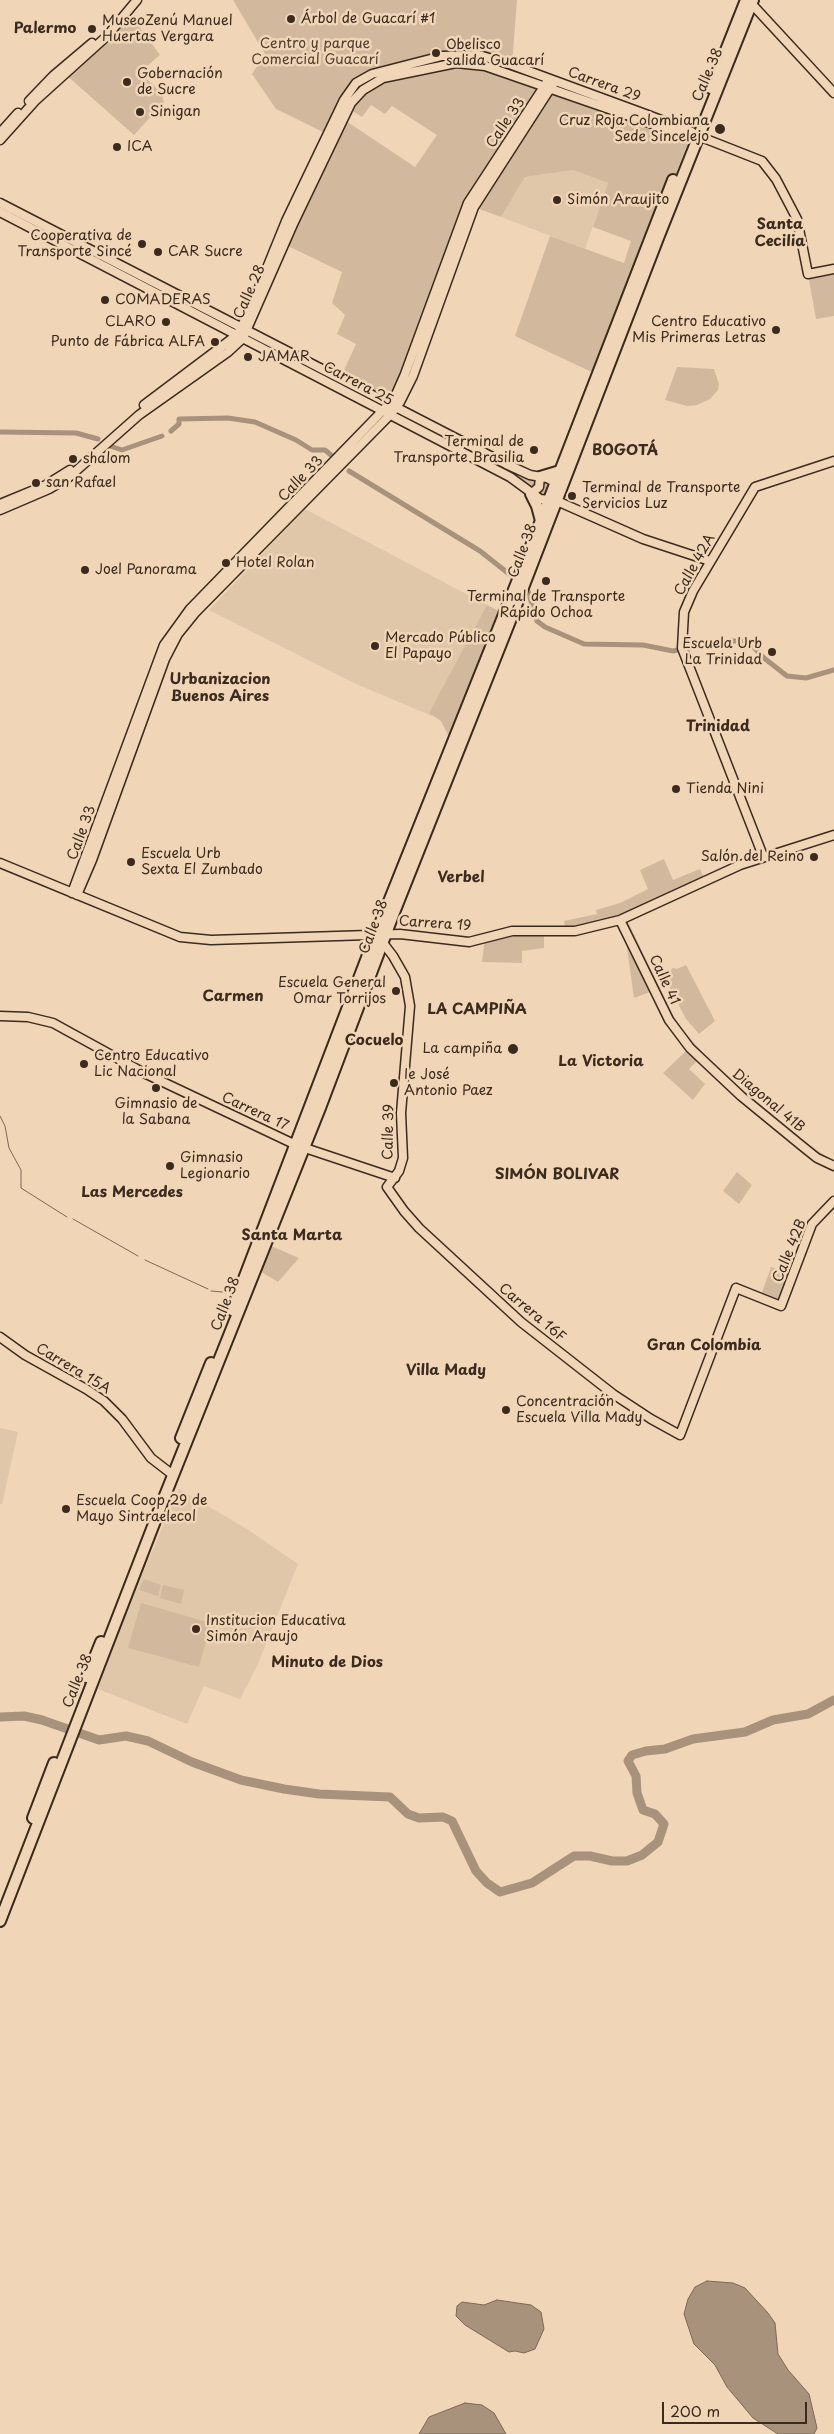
<!DOCTYPE html>
<meta charset="utf-8">
<style>
body{margin:0}
#map{position:relative;width:834px;height:2434px;overflow:hidden;background:#f0d5b7;font-family:"Playpen Sans",sans-serif}
canvas{display:block}
.scale{position:absolute;left:662px;top:2402px;width:145px;height:22px;box-sizing:border-box;border:2px solid #3b2a1e;border-top:0;padding-left:6px;font-size:15px;line-height:18px;white-space:nowrap;color:#3b2a1e;-webkit-text-stroke:4px #f0d5b7;paint-order:stroke}
</style>
<div id="map">
<canvas width="834" height="2434"></canvas>
<div class="scale">200 m</div>
</div>
<script>
const context = document.querySelector('canvas').getContext('2d');
context.lineJoin = 'round';
function fill(path, color) {
  context.fillStyle = color;
  context.fill(path, 'evenodd');
}
function toPath(rows) {
  const path = new Path2D();
  for (const r of rows) {
    path.moveTo(r[0], r[1]);
    for (let i = 2; i < r.length; i += 2) path.lineTo(r[i], r[i + 1]);
  }
  return path;
}
function trace(path, color, width, dash) {
  context.strokeStyle = color;
  context.lineWidth = width;
  context.lineCap = dash ? 'butt' : 'round';
  context.setLineDash(dash || []);
  context.stroke(path);
}
function write(font, color, halo, rows, align = 'center') {
  context.font = font + ' "Playpen Sans",sans-serif';
  context.lineWidth = 5;
  context.setLineDash([]);
  context.textBaseline = 'middle';
  context.strokeStyle = halo;
  context.fillStyle = color;
  for (const [text, x, y, turn = 0] of rows) {
    context.save();
    context.translate(x, y);
    context.rotate((+turn || 0) * Math.PI / 180);
    context.textAlign = isNaN(turn) ? turn : align;
    if (halo) context.strokeText(text, 0, 0);
    context.fillText(text, 0, 0);
    context.restore();
  }
}
const built = toPath([
 [573,170,608,183,585,249,501,217,525,177],
 [305,509,491,607,432,716,354,683,209,610],
 [0,1428,18,1432,2,1504,0,1504],
 [179,1489,247,1529,298,1564,258,1664,240,1699,204,1686,187,1724,98,1689,134,1593]
]);
const green = toPath([
 [233,0,517,0,512,65,468,55,393,67,356,83,327,134,276,109,252,74,265,54],
 [130,14,160,55,140,72,162,94,164,102,134,135,64,73],
 [471,63,545,86,468,203,389,405,340,379,356,344,337,334,345,315,332,303,342,272,284,244,343,119,415,167,437,135,392,106,385,114,371,105,362,117,348,108,376,81],
 [551,89,690,137,598,375,515,336,550,236,624,263,631,241,593,227,608,183,573,170,525,177,501,217,474,207],
 [834,269,834,316,816,319,808,274],
 [677,367,714,369,719,384,718,390,710,399,697,405,687,406,665,400],
 [489,455,556,483,548,503,484,465],
 [487,605,504,613,452,743,441,721,429,713],
 [664,859,673,880,700,869,705,880,626,918,673,1015,683,1031,720,1071,810,1146,834,1161,834,1170,821,1165,806,1156,739,1101,697,1061,689,1069,705,1084,693,1100,663,1073,686,1051,665,1024,650,992,634,998,625,934,620,921,566,932,564,921,597,914,596,910,620,903,648,889,640,870],
 [544,932,544,948,522,951,522,963,482,962,485,938,496,934],
 [686,965,715,1021,699,1034,686,1019,664,976,673,968,677,969],
 [737,1172,752,1185,739,1204,723,1191],
 [271,1246,299,1258,278,1282,260,1271],
 [771,1267,793,1276,781,1306,760,1298],
 [144,1579,161,1585,158,1596,139,1590],
 [163,1585,184,1590,181,1604,160,1598],
 [141,1603,211,1623,199,1667,128,1648]
]);
const water = toPath([
 [707,2281,733,2283,745,2288,768,2313,775,2323,778,2354,788,2370,809,2394,817,2428,814,2434,778,2434,753,2418,727,2387,715,2365,694,2344,684,2314,688,2299,695,2287,707,2281],
 [497,2300,531,2305,541,2312,544,2329,535,2349,524,2353,515,2351,509,2352,465,2325,456,2316,457,2306,462,2302,484,2305,497,2300],
 [465,2403,482,2405,494,2413,506,2434,419,2434,429,2417,465,2403]
]);
const stream = toPath([
 [0,1116,5,1126,9,1148,21,1170,21,1188,67,1217],
 [73,1219,138,1256],
 [145,1260,208,1289],
 [211,1291,233,1293]
]);
const canal = toPath([
 [171,431,179,424,179,419,228,418,255,422,296,440,312,450,325,450,331,455],
 [0,432,76,433,98,439],
 [110,446,122,450,162,436],
 [349,471,480,551,518,581],
 [524,586,528,591,537,621,545,627,584,644,643,645,673,651,724,641,748,641,764,658,787,676,806,678,834,670]
]);
const river = toPath([
 [0,1717,24,1716,42,1720,99,1740,126,1736,148,1741,192,1762,241,1780,284,1789,319,1794,390,1797,408,1814,419,1818,443,1817,452,1821,476,1871,487,1883,500,1892,532,1883,574,1856,590,1856,612,1861,627,1861,642,1855,658,1842,664,1824,655,1814,643,1810,637,1793,636,1776,628,1761,632,1755,646,1751,665,1749,693,1739,745,1732,773,1720,808,1714,834,1700]
]);
const secondary = toPath([
 [749,1,834,93],
 [29,101,53,76,92,43],
 [0,133,18,113],
 [0,140,35,101,107,36,137,0],
 [0,203,506,464,530,475,547,478,560,485],
 [0,212,510,477,540,499,557,501,643,539,710,561],
 [144,405,237,335,249,312,286,221,344,100,356,83,372,74,442,56,479,55,512,65,648,115,692,132,697,136],
 [531,494,539,487,540,477],
 [0,504,46,485,70,470],
 [0,510,49,489,68,478,139,415,228,352,243,338,294,222,351,103,363,90,383,78,456,63,485,66,690,137,697,136,706,139,762,161,776,179,797,219,808,274,834,269],
 [763,856,682,648,684,612,693,591,755,487,834,461],
 [0,863,180,937,211,940,400,934,469,942,512,931,575,931,620,920,740,865,834,835],
 [72,893,164,645,190,609,394,399,405,374,468,203,549,79],
 [77,895,92,860,165,659,178,634,195,613,390,415,400,402,413,376,474,207,555,81],
 [620,920,669,1020,690,1048,741,1096,802,1146,817,1158,834,1166],
 [380,939,393,956,405,977,410,1006,401,1113,403,1158,399,1171,387,1187,404,1211,419,1228,521,1322,613,1394,651,1419,680,1435,736,1288,781,1306,812,1224,834,1201],
 [0,1016,28,1017,53,1023,146,1074,296,1145,395,1178],
 [0,1337,25,1355,86,1389,104,1401,122,1419,151,1458,173,1475]
]);
const highway = toPath([
 [711,88,746,0],
 [540,477,560,471],
 [531,494,537,506,541,521],
 [232,1310,376,934,519,577,673,180],
 [181,1438,211,1363],
 [87,1677,101,1642],
 [33,1818,54,1763],
 [0,1921,162,1503,320,1108,393,915,514,611,658,238,753,0]
]);
const markers = [
 [291,19,5,"#3b2a1e"],
 [92,29,5,"#3b2a1e"],
 [436,53,5,"#3b2a1e"],
 [127,82,5,"#3b2a1e"],
 [140,112,5,"#3b2a1e"],
 [720,129,6,"#3b2a1e"],
 [117,147,5,"#3b2a1e"],
 [557,200,5,"#3b2a1e"],
 [142,244,5,"#3b2a1e"],
 [158,252,5,"#3b2a1e"],
 [105,300,5,"#3b2a1e"],
 [166,322,5,"#3b2a1e"],
 [776,330,5,"#3b2a1e"],
 [215,342,5,"#3b2a1e"],
 [248,357,5,"#3b2a1e"],
 [534,450,5,"#3b2a1e"],
 [73,459,5,"#3b2a1e"],
 [36,483,5,"#3b2a1e"],
 [572,496,5,"#3b2a1e"],
 [226,563,5,"#3b2a1e"],
 [85,570,5,"#3b2a1e"],
 [546,581,5,"#3b2a1e"],
 [375,646,5,"#3b2a1e"],
 [772,652,5,"#3b2a1e"],
 [676,789,5,"#3b2a1e"],
 [814,857,5,"#3b2a1e"],
 [131,862,5,"#3b2a1e"],
 [396,991,5,"#3b2a1e"],
 [513,1049,6,"#3b2a1e"],
 [84,1064,5,"#3b2a1e"],
 [394,1083,5,"#3b2a1e"],
 [156,1088,5,"#3b2a1e"],
 [170,1166,5,"#3b2a1e"],
 [506,1410,5,"#3b2a1e"],
 [66,1509,5,"#3b2a1e"],
 [196,1629,5,"#3b2a1e"]
];
const poiNames = [
 ["Árbol de Guacarí #1",301,19],
 ["MuseoZenú Manuel",102,21],
 ["Huertas Vergara",102,37],
 ["Obelisco",446,45],
 ["salida Guacarí",446,61],
 ["Gobernación",137,74],
 ["de Sucre",137,90],
 ["Sinigan",150,112],
 ["Cruz Roja Colombiana",709,121,"right"],
 ["Sede Sincelejo",709,137,"right"],
 ["ICA",127,147],
 ["Simón Araujito",567,200],
 ["Cooperativa de",132,236,"right"],
 ["Transporte Sincé",132,252,"right"],
 ["CAR Sucre",168,252],
 ["COMADERAS",115,300],
 ["CLARO",156,322,"right"],
 ["Centro Educativo",766,322,"right"],
 ["Mis Primeras Letras",766,338,"right"],
 ["Punto de Fábrica ALFA",205,342,"right"],
 ["JAMAR",258,357],
 ["Terminal de",524,442,"right"],
 ["Transporte Brasilia",524,458,"right"],
 ["shalom",83,459],
 ["san Rafael",46,483],
 ["Terminal de Transporte",582,488],
 ["Servicios Luz",582,504],
 ["Hotel Rolan",236,563],
 ["Joel Panorama",95,570],
 ["Terminal de Transporte",546,597,"center"],
 ["Rápido Ochoa",546,613,"center"],
 ["Mercado Público",385,638],
 ["El Papayo",385,654],
 ["Escuela Urb",762,644,"right"],
 ["La Trinidad",762,660,"right"],
 ["Tienda Nini",686,789],
 ["Escuela Urb",141,854],
 ["Sexta El Zumbado",141,870],
 ["Salón del Reino",804,857,"right"],
 ["Escuela General",386,983,"right"],
 ["Omar Torrijos",386,999,"right"],
 ["La campiña",502,1049,"right"],
 ["Centro Educativo",94,1056],
 ["Lic Nacional",94,1072],
 ["Ie José",404,1075],
 ["Antonio Paez",404,1091],
 ["Gimnasio de",156,1104,"center"],
 ["la Sabana",156,1120,"center"],
 ["Gimnasio",180,1158],
 ["Legionario",180,1174],
 ["Concentración",516,1402],
 ["Escuela Villa Mady",516,1418],
 ["Escuela Coop 29 de",76,1501],
 ["Mayo Sintraelecol",76,1517],
 ["Institucion Educativa",206,1621],
 ["Simón Araujo",206,1637]
];
const parkNames = [
 ["Centro y parque",315,44],
 ["Comercial Guacarí",315,60]
];
const streetNames = [
 ["Calle 38",708,75,-67],
 ["Carrera 29",604,85,20],
 ["Calle 33",506,123,-56],
 ["Calle 28",250,292,-66],
 ["Carrera 25",358,384,28],
 ["Calle 33",301,479,-46],
 ["Calle 38",523,551,-69],
 ["Calle 42A",695,565,-61],
 ["Calle 33",82,833,-70],
 ["Carrera 19",435,924,4],
 ["Calle 38",374,927,-69],
 ["Calle 41",664,980,65],
 ["Diagonal 41B",768,1101,40],
 ["Carrera 17",255,1112,25],
 ["Calle 39",389,1132,-89],
 ["Calle 42B",790,1251,-68],
 ["Calle 38",226,1304,-69],
 ["Carrera 16F",532,1313,40],
 ["Carrera 15A",73,1369,31],
 ["Calle 38",78,1681,-68]
];
const neighbourhoodNames = [
 ["Palermo",45,29],
 ["Santa",780,225],
 ["Cecilia",780,242],
 ["BOGOTÁ",625,451],
 ["Urbanizacion",220,680],
 ["Buenos Aires",220,697],
 ["Trinidad",718,727],
 ["Verbel",461,878],
 ["Carmen",233,997],
 ["LA CAMPIÑA",477,1010],
 ["Cocuelo",374,1041],
 ["La Victoria",601,1062],
 ["SIMÓN BOLIVAR",557,1175],
 ["Las Mercedes",132,1193],
 ["Santa Marta",292,1236],
 ["Gran Colombia",704,1346],
 ["Villa Mady",446,1371],
 ["Minuto de Dios",327,1663]
];
fill(built, '#e1c7aa');
fill(green, '#d2b99e');
fill(water, '#a8927b');
trace(water, '#7c6856', 1);
trace(stream, '#7c6856', 1);
trace(canal, '#a8927b', 5);
trace(river, '#a8927b', 9);
trace(secondary, '#3b2a1e', 11);
trace(highway, '#3b2a1e', 14);
trace(secondary, '#f0d5b7', 8);
trace(highway, '#f0d5b7', 10);
for (const [x, y, r, color] of markers) {
  const dot = new Path2D();
  dot.arc(x, y, r, 0, 2 * Math.PI);
  context.fillStyle = color;
  context.fill(dot);
  trace(dot, '#f0d5b7', 2);
}
write('14px', '#3b2a1e', '#f0d5b7', poiNames, 'left');
write('14px', '#523f31', '#f0d5b7', parkNames);
write('14px', '#3b2a1e', '#f0d5b7', streetNames);
write('bold 15px', '#3b2a1e', '#f0d5b7', neighbourhoodNames);
</script>
